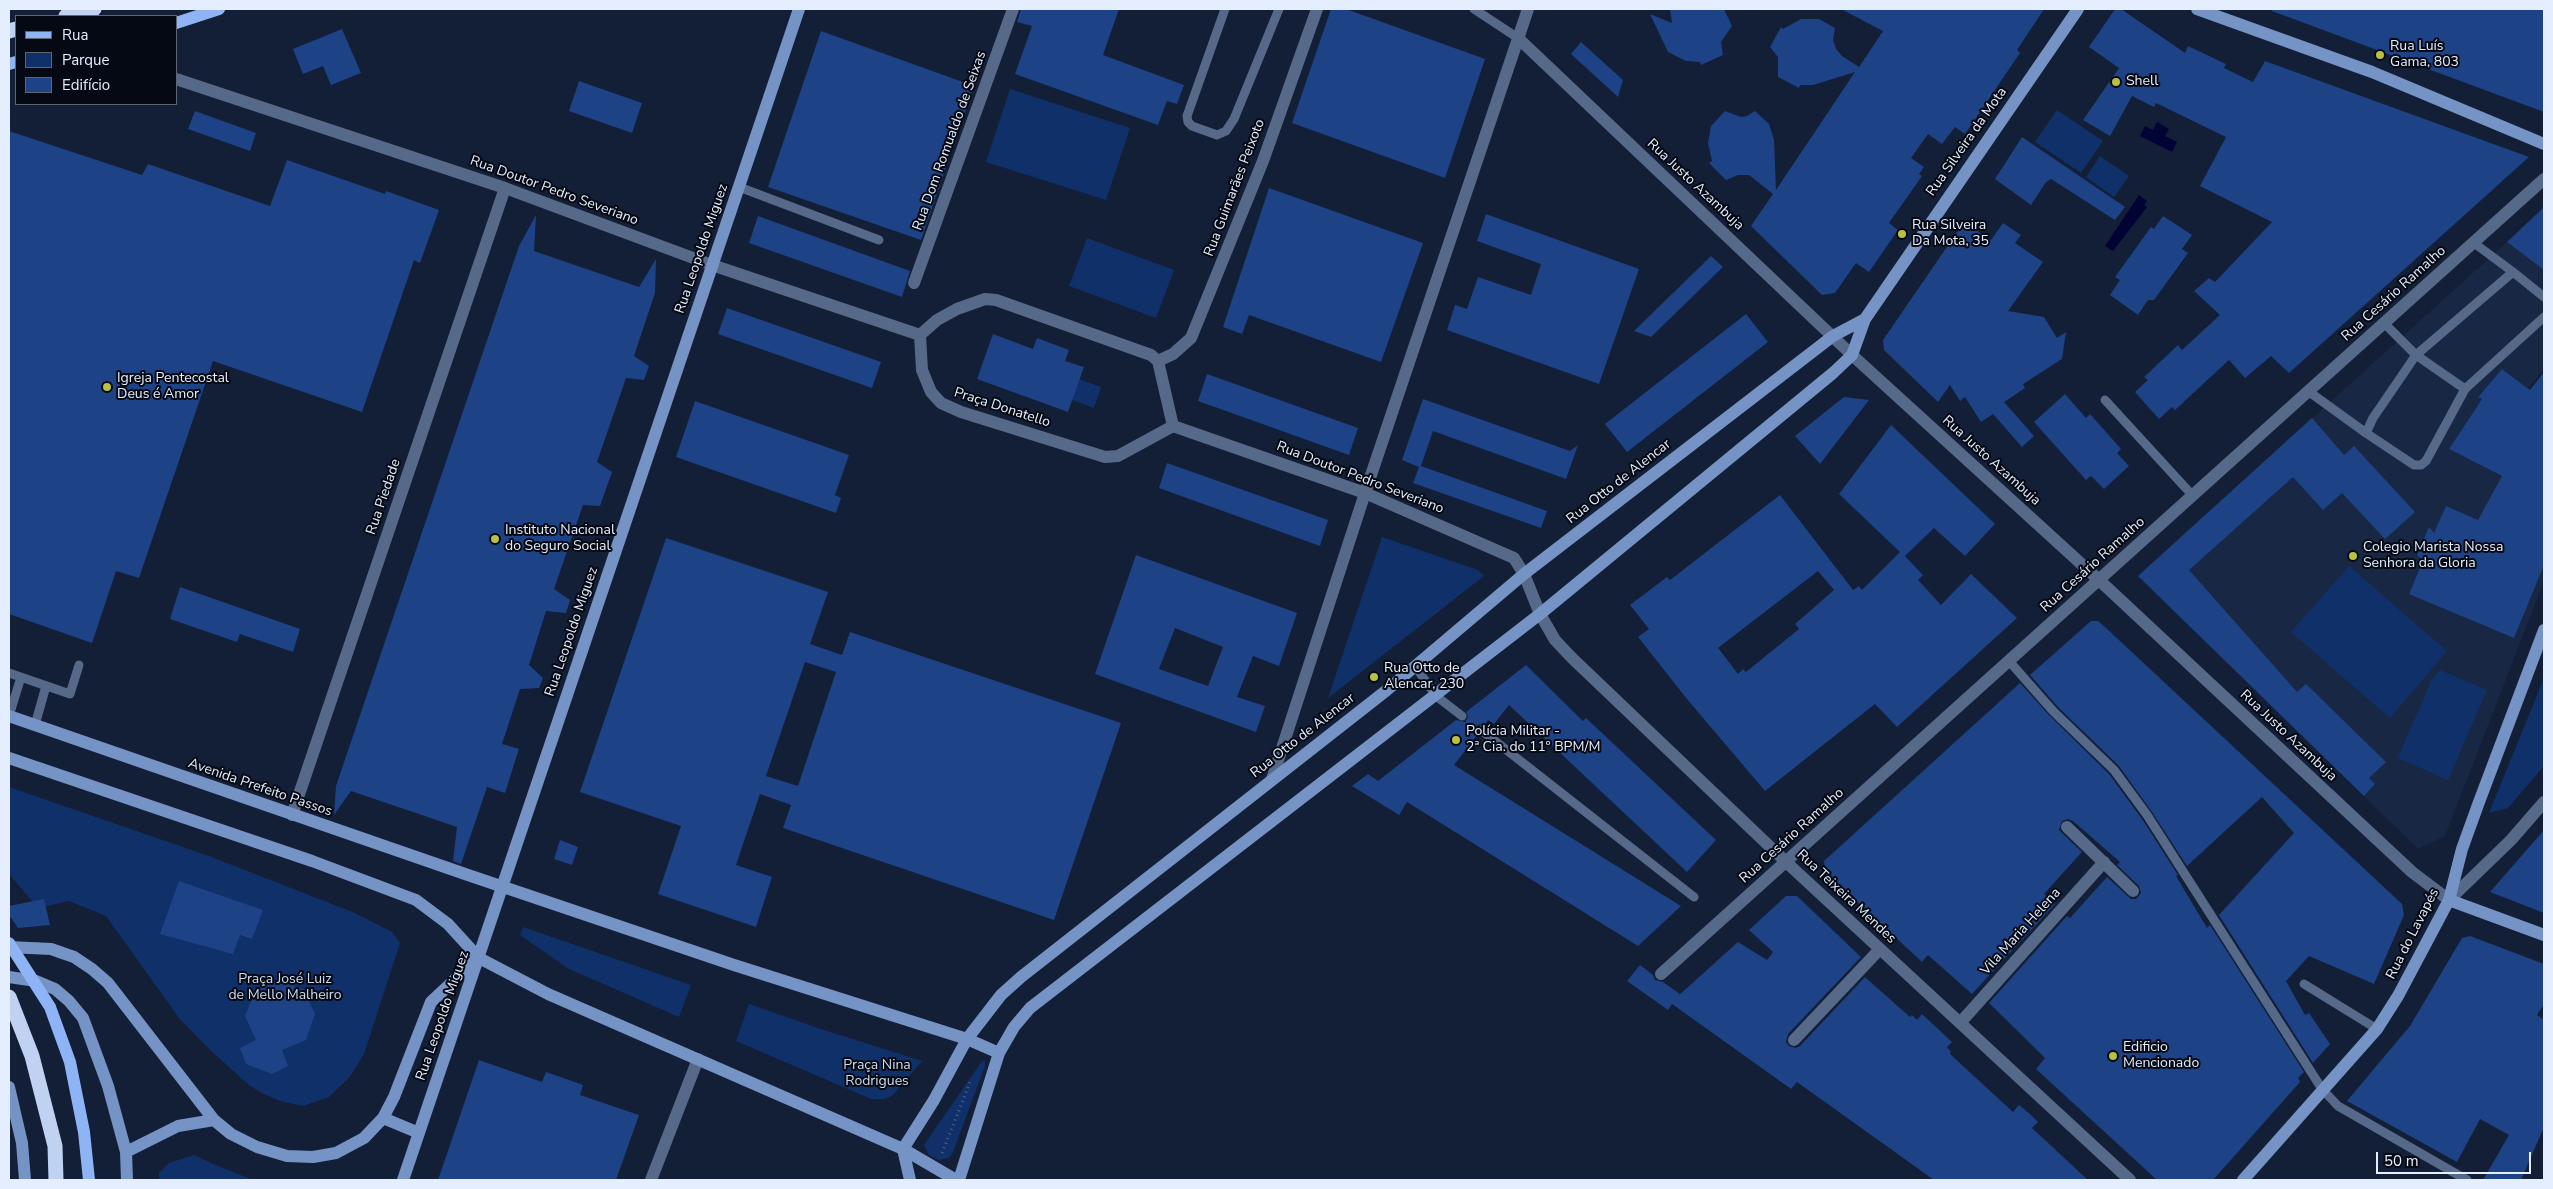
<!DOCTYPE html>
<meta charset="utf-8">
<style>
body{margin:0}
#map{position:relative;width:2553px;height:1189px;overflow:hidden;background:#121f36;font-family:"Nunito Sans",sans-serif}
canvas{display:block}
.frame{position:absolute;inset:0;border:10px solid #e5eefe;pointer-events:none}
.legend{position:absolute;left:15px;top:15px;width:162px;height:90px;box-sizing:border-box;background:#050913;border:1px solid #5f6571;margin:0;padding:6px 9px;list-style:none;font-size:15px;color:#e5eefe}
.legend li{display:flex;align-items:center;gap:10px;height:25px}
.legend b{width:25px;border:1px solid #5f6571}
.scale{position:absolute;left:2376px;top:1152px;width:155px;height:22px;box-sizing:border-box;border:2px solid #e5eefe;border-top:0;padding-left:6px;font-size:15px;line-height:18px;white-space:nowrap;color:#e5eefe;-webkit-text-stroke:4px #050913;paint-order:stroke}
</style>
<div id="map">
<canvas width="2553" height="1189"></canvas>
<div class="frame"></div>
<ul class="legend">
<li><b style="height:6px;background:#8eb4f6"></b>Rua</li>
<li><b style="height:14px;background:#103069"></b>Parque</li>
<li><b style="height:14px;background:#1d4286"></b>Edifício</li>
</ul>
<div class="scale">50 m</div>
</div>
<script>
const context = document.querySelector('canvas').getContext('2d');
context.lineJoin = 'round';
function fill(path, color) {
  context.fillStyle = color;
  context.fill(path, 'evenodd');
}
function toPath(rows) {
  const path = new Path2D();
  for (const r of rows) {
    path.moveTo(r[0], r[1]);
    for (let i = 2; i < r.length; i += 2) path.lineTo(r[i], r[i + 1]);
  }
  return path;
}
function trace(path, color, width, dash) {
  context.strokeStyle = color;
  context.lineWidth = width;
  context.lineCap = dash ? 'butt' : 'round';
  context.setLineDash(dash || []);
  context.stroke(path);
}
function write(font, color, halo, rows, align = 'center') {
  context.font = font + ' "Nunito Sans",sans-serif';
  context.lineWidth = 4;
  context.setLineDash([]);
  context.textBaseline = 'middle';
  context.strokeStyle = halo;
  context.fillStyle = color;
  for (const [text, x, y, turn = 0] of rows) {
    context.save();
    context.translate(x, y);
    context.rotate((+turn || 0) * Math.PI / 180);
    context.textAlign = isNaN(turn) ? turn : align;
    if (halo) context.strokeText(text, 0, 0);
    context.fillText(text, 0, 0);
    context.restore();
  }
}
const built = toPath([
 [2507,242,2544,269,2544,369,2528,388,2502,369,2478,396,2482,399,2449,449,2502,476,2487,505,2544,535,2544,581,2445,836,2418,849,2138,576]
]);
const green = toPath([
 [1010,89,1130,128,1106,200,986,162],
 [2057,110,2103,141,2081,173,2035,142],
 [2100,156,2129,176,2114,197,2086,177],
 [1087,238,1174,270,1156,318,1069,286],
 [1001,350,1101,387,1094,408,993,371],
 [1382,537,1478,570,1484,576,1328,698],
 [2349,566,2447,651,2390,718,2291,632],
 [2440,670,2487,690,2448,780,2398,758,2432,679],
 [2544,678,2544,766,2508,808,2489,813],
 [9,787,209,856,355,913,392,932,400,943,364,1054,349,1078,329,1097,303,1106,280,1101,262,1093,250,1086,210,1050,179,1018,106,916,69,901,38,908,9,874],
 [523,927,691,985,679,1017,569,969,520,935],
 [749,1004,818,1028,922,1061,892,1096,884,1099,871,1099,736,1041],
 [982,1061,985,1062,985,1066,953,1152,949,1158,939,1160,929,1155,924,1145],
 [194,1155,218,1166,253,1180,159,1180,159,1173,169,1163]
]);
const water = toPath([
 [2157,122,2169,129,2165,136,2177,142,2172,152,2140,136,2145,126,2153,130],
 [2139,195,2147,201,2144,205,2147,207,2113,251,2105,246]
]);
const building = toPath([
 [1021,9,1119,9,1103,55,1184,85,1177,104,1167,101,1158,125,1015,74,1032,26,1017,22],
 [1331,9,1346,9,1485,59,1445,178,1292,123],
 [1670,9,1724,9,1732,26,1721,42,1723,55,1701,65,1700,62,1686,61,1668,52,1650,14,1672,23],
 [1841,9,2044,9,2017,50,2020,53,1965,134,1955,127,1942,144,1928,134,1911,158,1924,167,1919,174,1922,176,1889,223,1898,230,1869,272,1856,263,1835,293,1822,295,1751,226,1773,194,1749,175,1738,175,1726,180,1709,163,1712,161,1708,143,1711,126,1725,111,1741,117,1747,116,1755,111,1769,124,1774,140,1776,190,1855,72,1813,85,1800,85,1799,88,1778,77,1778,57,1770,47,1781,27,1783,29,1801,19,1819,19,1835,28,1833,40,1836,49,1842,56,1859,67,1883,31],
 [2115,9,2121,9,2185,53,2188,46,2226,64,2224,68,2253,82,2265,61,2529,157,2289,373,2271,356,2245,378,2229,360,2175,410,2172,407,2159,419,2135,392,2148,380,2144,377,2178,345,2182,350,2220,315,2194,291,2209,278,2215,282,2272,222,2200,186,2226,137,2156,103,2154,107,2132,96,2110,136,2083,120,2119,68,2089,47],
 [2272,9,2544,9,2544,112,2272,11],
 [342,29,361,73,331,85,323,66,303,74,293,49],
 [821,31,974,86,921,240,768,187],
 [1581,42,1623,80,1618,97,1571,54],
 [579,81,642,103,632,133,569,111],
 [195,111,256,133,250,151,188,129],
 [9,131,142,175,148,164,270,206,287,160,385,194,386,191,439,210,420,263,414,260,362,412,213,361,139,578,116,571,92,643,9,614],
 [2022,137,2125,207,2115,220,2051,179,2046,182,2031,205,1995,179],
 [1269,188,1423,243,1381,362,1249,315,1242,334,1223,327],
 [2544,207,2544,270,2507,242],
 [1486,214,1639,269,1599,384,1447,330,1455,305,1467,309,1478,277,1531,295,1541,264,1477,241],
 [536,215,534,251,639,287,656,259,655,293,634,356,649,366,644,380,626,378,597,462,612,472,600,506,583,505,554,589,570,600,566,613,546,611,529,665,543,678,539,688,520,689,502,744,519,749,505,793,487,787,461,864,453,861,457,827,351,791,334,815,336,786,519,246],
 [758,216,910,271,902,297,749,243],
 [2163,216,2192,235,2182,249,2188,253,2154,300,2148,300,2138,315,2110,295,2120,280,2115,277,2151,227,2154,229],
 [1964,222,1991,240,2003,223,2021,235,2015,243,2043,262,2008,311,2044,317,2057,338,2066,332,2062,359,2023,384,2025,388,2004,402,2034,436,2022,447,1993,414,1981,422,1965,397,1960,401,1950,385,1938,402,1884,350,1883,340],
 [1711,256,1723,267,1651,337,1634,331],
 [727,308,881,362,872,388,718,334],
 [1746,314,1768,342,1627,452,1605,424],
 [993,334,1033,349,1037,338,1069,350,1065,361,1084,367,1068,412,977,379],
 [2502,369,2530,390,2544,372,2544,565,2514,638,2409,594,2423,561,2417,555,2429,527,2434,533,2446,506,2478,520,2502,476,2449,449,2482,399,2478,397],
 [1207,374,1358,428,1349,455,1198,401],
 [2065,394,2086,418,2090,414,2121,449,2117,453,2129,466,2104,489,2091,476,2086,480,2034,422],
 [1844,397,1869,400,1820,464,1795,436],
 [1423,399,1570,451,1578,445,1566,479,1433,431,1421,466,1547,511,1541,528,1413,483,1419,467,1402,460],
 [695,401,849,455,835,495,841,498,836,513,676,457],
 [2312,418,2344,455,2354,446,2415,512,2385,539,2342,493,2323,510,2293,477,2189,570,2297,692,2306,684,2386,762,2369,778,2375,784,2364,796,2138,576],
 [1891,425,1995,524,1965,556,1934,528,1905,556,1923,575,1918,580,1941,605,1971,574,2017,618,1897,727,1875,704,1765,791,1687,699,1638,637,1649,629,1630,605,1667,577,1670,580,1780,495,1853,590,1859,586,1862,590,1900,552,1839,494],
 [1818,571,1834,590,1795,624,1799,629,1746,672,1743,669,1738,674,1718,648],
 [1167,463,1328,520,1320,546,1159,488],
 [666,538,828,592,810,644,842,655,850,632,1121,723,1054,920,783,828,791,805,760,794,736,865,772,877,756,927,658,894,681,826,580,792],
 [805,662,836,672,798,786,766,776],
 [1136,555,1297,613,1279,666,1253,656,1237,697,1265,706,1256,732,1095,674],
 [1175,628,1223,647,1208,686,1159,669],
 [180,587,300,629,293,652,240,634,237,642,170,619],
 [2091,621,2098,621,2105,627,2402,904,2404,915,2374,984,2309,956,2286,981,2305,1015,2309,1013,2330,1044,2313,1063,2219,915,2294,833,2262,797,2187,866,2152,812,2119,766,2058,707,2030,675],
 [1526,665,1583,721,1586,718,1716,840,1687,872,1509,705,1494,724,1488,720,1485,725,1479,724,1476,727,1477,735,1454,765,1681,906,1638,946,1407,802,1399,815,1352,786,1368,774,1378,781,1456,720,1465,722,1468,717,1466,712],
 [2020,683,2049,715,2109,774,2142,819,2178,875,2176,876,2207,928,2210,925,2304,1072,2298,1078,2300,1082,2213,1180,2157,1180,2036,1069,2045,1058,1989,1003,2067,916,2070,918,2107,877,2131,899,2136,899,2141,893,2139,886,2117,865,2120,862,2073,821,2068,819,2062,821,2059,830,2082,852,2044,894,2055,904,1972,994,1928,955,1922,962,1825,872,1824,861],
 [2544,830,2544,913,2490,892],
 [560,840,578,847,572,865,554,859],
 [179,881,263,910,252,939,240,935,233,954,160,934],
 [1786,896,1797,896,1861,957,1788,1034,1786,1042,1789,1046,1796,1048,1800,1046,1865,977,1910,1017,1912,1015,1917,1020,1922,1014,1952,1042,1947,1047,1951,1052,1950,1054,2013,1112,2019,1105,2031,1115,2038,1122,2032,1128,2088,1180,1934,1180,1797,1082,1791,1089,1672,1004,1668,1010,1627,981,1640,965,1653,975,1655,980,1663,982,1680,994,1678,996,1738,942,1767,960,1773,952,1749,930],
 [44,899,50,925,18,928,9,915,9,906],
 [2470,936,2544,964,2544,1004,2537,1015,2544,1020,2544,1127,2521,1180,2483,1180,2509,1135,2480,1119,2457,1162,2347,1101,2410,1026,2462,938],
 [279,980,304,990,315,1014,306,1040,282,1050,288,1066,272,1074,246,1064,240,1048,256,1040,245,1016,255,991],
 [479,1060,542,1082,546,1072,583,1085,580,1095,639,1115,616,1180,438,1180]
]);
const path = toPath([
 [942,1153,971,1080]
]);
const lane = toPath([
 [1225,9,1187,116,1188,122,1192,126,1217,135,1226,131,1234,119,1279,9],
 [1474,9,1518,38],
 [739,187,879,240],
 [2474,243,2513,272],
 [2544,297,2513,272,2416,355,2373,418,2366,433,2414,465,2421,465,2426,461,2465,389,2544,317],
 [2384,323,2416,355,2465,389],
 [2308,391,2366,433],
 [2105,400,2193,496],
 [2009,661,2053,711,2114,770,2147,815,2322,1089,2338,1106,2352,1114,2467,1180],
 [1415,666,1436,696,1462,716],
 [9,673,70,694,79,665],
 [9,716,21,677],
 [35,725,46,686],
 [1481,730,1694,897],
 [2304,984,2377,1029]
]);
const street = toPath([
 [1518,38,1852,355,2099,580,2412,872,2449,900,2511,840,2544,802],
 [176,79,505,188,712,265,920,335],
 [914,283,1013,9],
 [985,299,996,300,1151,355,1158,361,1173,426,1118,456,1105,457,961,412,941,403,931,392,922,370,920,335,937,320,957,309,985,299],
 [1158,361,1173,354,1191,338,1263,161,1317,9],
 [1173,426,1365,493,1514,558,1524,574,1540,614,1555,640,1572,658,1786,862,2130,1180],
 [1272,779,1365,493,1528,9],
 [292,815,505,188],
 [2067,827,2133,891],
 [1661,974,2544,179],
 [1960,1023,2104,862],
 [1794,1040,1880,949],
 [651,1180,698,1059]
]);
const secondary = toPath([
 [2197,9,2372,72,2544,144],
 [9,716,468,875,734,965,967,1039,999,1053],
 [9,758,312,861,416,900,448,924,479,958,548,994,903,1149,956,1180],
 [2449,900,2544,935],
 [9,947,51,949,74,957,92,969,108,983,214,1120,231,1134,257,1147,287,1156,313,1157,336,1153,364,1138,383,1118,394,1097,431,1002,477,959],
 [9,977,36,981,55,989,69,1001,83,1018,108,1086,126,1152,127,1180],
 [9,1087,22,1143,25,1180],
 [383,1118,419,1133],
 [126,1152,178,1126,214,1120],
 [403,1180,799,9],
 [910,1180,903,1149,934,1100,967,1039,1001,995,1021,977,1387,690,1524,574,1833,336,1865,319],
 [959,1180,999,1053,1014,1027,1030,1008,1540,614,1833,373,1852,355,1865,319,2078,9],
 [2243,1180,2377,1029,2398,996,2449,900,2462,849,2479,802,2544,630]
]);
const primary = toPath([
 [176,23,219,9],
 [9,64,16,62],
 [9,943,50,1007,70,1062,84,1132,89,1180]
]);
const highway = toPath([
 [66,16,94,9],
 [9,31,16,29],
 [9,997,32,1056,55,1146,56,1180]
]);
const markers = [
 [2380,55,5,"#bbc044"],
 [2116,82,5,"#bbc044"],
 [1902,234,5,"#bbc044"],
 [107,387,5,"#bbc044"],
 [495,539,5,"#bbc044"],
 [2353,556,5,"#bbc044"],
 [1374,677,5,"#bbc044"],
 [1456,740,5,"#bbc044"],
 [2113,1056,5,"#bbc044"]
];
const poiNames = [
 ["Rua Luís",2390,47],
 ["Gama, 803",2390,63],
 ["Shell",2126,82],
 ["Rua Silveira",1912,226],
 ["Da Mota, 35",1912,242],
 ["Igreja Pentecostal",117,379],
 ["Deus é Amor",117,395],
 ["Instituto Nacional",505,531],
 ["do Seguro Social",505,547],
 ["Colegio Marista Nossa",2363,548],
 ["Senhora da Gloria",2363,564],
 ["Rua Otto de",1384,669],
 ["Alencar, 230",1384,685],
 ["Polícia Militar -",1466,732],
 ["2ª Cia. do 11º BPM/M",1466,748],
 ["Edificio",2123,1048],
 ["Mencionado",2123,1064]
];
const streetNames = [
 ["Rua Dom Romualdo de Seixas",950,141,-70],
 ["Rua Silveira da Mota",1967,142,-55],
 ["Rua Justo Azambuja",1695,185,43],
 ["Rua Guimarães Peixoto",1235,188,-69],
 ["Rua Doutor Pedro Severiano",554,191,20],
 ["Rua Leopoldo Miguez",702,249,-71],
 ["Rua Cesário Ramalho",2394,294,-42],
 ["Praça Donatello",1002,408,18],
 ["Rua Justo Azambuja",1991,461,42],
 ["Rua Doutor Pedro Severiano",1360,478,21],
 ["Rua Otto de Alencar",1619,482,-38],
 ["Rua Piedade",384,497,-71],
 ["Rua Cesário Ramalho",2093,565,-42],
 ["Rua Leopoldo Miguez",572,632,-71],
 ["Rua Otto de Alencar",1303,736,-38],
 ["Rua Justo Azambuja",2288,736,43],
 ["Avenida Prefeito Passos",260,788,19],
 ["Rua Cesário Ramalho",1792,836,-42],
 ["Rua Teixeira Mendes",1846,897,43],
 ["Vila Maria Helena",2021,932,-48],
 ["Rua do Lavapés",2413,934,-63],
 ["Rua Leopoldo Miguez",443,1016,-71]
];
const parkNames = [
 ["Praça José Luiz",285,980],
 ["de Mello Malheiro",285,996],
 ["Praça Nina",877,1066],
 ["Rodrigues",877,1082]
];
fill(built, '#182844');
fill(green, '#103069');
fill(water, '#000333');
fill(building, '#1d4286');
trace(path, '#566176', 3, [1, 4]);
trace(lane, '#576989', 9);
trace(street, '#576989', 12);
trace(secondary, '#7693c6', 12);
trace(primary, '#8eb4f6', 12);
trace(highway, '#c0d2f2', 15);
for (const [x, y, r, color] of markers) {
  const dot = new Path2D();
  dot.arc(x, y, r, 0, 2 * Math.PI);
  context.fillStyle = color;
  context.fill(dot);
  trace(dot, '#050913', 2);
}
write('14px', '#e5eefe', '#050913', poiNames, 'left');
write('14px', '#e5eefe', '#050913', streetNames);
write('14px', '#cdd9ed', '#050913', parkNames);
</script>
